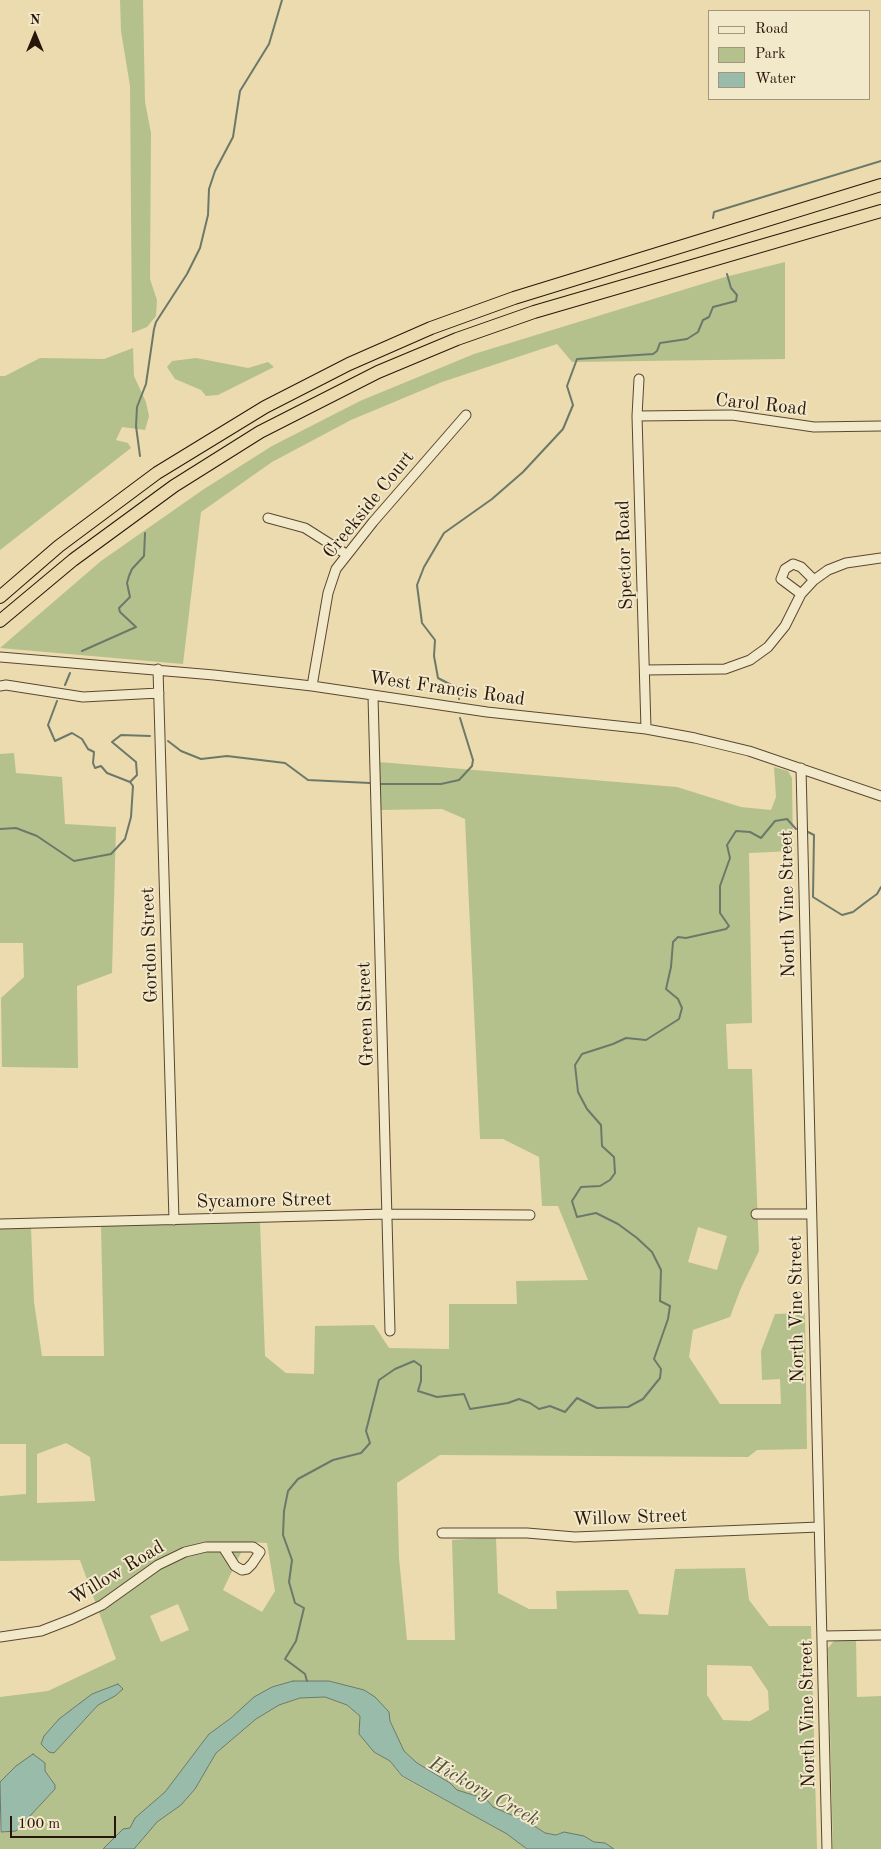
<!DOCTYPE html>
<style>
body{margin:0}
#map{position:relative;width:881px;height:1849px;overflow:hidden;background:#ebdbae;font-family:"Old Standard TT",serif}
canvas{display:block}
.legend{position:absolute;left:708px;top:10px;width:162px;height:90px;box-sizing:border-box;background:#f2e8ca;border:1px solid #a2947d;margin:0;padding:6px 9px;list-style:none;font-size:15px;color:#29160a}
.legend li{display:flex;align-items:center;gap:10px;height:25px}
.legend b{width:25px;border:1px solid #a2947d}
.north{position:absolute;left:10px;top:10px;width:50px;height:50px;-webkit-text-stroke:4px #f2e8ca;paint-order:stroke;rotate:0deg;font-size:14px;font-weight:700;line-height:20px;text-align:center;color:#29160a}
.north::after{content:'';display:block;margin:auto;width:18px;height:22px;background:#29160a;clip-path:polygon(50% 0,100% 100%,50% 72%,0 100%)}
.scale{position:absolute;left:10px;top:1816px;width:106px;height:22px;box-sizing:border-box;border:2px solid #29160a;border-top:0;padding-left:6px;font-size:15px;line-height:18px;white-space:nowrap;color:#29160a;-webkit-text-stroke:4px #f2e8ca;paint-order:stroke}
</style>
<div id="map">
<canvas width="881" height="1849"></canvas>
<ul class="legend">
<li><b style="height:6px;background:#f2e8ca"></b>Road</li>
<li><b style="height:14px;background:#b5c18c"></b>Park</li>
<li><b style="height:14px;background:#98bbaa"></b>Water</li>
</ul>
<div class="north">N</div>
<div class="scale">100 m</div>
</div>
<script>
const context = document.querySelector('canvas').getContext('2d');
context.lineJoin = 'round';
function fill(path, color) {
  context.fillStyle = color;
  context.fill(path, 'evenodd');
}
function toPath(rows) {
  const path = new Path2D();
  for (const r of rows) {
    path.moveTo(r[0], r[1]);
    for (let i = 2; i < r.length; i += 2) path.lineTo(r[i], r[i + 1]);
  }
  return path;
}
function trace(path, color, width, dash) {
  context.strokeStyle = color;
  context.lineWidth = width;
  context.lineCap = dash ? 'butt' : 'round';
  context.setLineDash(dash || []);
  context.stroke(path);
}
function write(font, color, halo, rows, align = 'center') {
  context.font = font + ' "Old Standard TT",serif';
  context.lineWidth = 4;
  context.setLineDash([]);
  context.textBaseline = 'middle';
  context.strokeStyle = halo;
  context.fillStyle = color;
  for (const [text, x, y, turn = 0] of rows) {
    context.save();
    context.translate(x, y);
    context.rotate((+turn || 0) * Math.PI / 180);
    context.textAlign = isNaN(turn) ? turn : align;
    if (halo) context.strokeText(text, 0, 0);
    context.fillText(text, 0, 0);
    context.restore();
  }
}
const green = toPath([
 [120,0,143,0,145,102,151,133,150,279,157,300,156,316,147,327,132,333,130,86,121,31],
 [785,262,785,359,572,362,557,344,442,382,351,420,272,462,201,512,183,664,0,648,101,561,204,489,272,446,360,401,474,354,725,277],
 [133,348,134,376,146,402,149,416,145,430,122,427,116,440,128,443,131,448,0,550,0,376,5,376,40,358,104,359],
 [196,358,248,368,268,362,274,367,218,395,206,396,201,390,175,379,167,367,172,361],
 [14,753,16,773,62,777,65,824,116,827,112,973,77,986,78,1068,2,1067,1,998,24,977,23,943,0,943,0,754],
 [379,762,677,787,741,807,771,810,776,797,774,767,788,771,792,778,793,851,749,853,752,1023,726,1024,728,1069,752,1069,759,1251,741,1288,730,1317,693,1330,689,1357,720,1404,781,1404,780,1379,762,1380,761,1351,775,1314,805,1313,807,1449,757,1450,748,1457,440,1455,397,1483,399,1558,407,1640,455,1640,452,1540,496,1537,498,1593,529,1609,557,1609,556,1591,628,1590,639,1614,668,1615,675,1569,745,1568,749,1600,769,1626,811,1626,817,1849,614,1849,605,1843,594,1842,584,1836,564,1832,556,1835,545,1833,530,1823,493,1808,486,1799,457,1790,450,1783,417,1763,404,1751,390,1721,389,1712,364,1690,329,1681,293,1681,272,1687,209,1734,165,1792,136,1818,130,1828,103,1849,0,1849,0,1832,16,1831,55,1789,55,1785,45,1771,45,1763,0,1782,0,1697,48,1691,116,1659,80,1560,0,1561,0,1496,26,1494,26,1444,0,1444,0,1228,31,1228,34,1302,42,1356,104,1356,101,1226,260,1222,265,1356,286,1373,314,1374,315,1326,374,1325,389,1348,449,1349,449,1304,517,1304,516,1281,588,1280,558,1206,542,1206,539,1157,503,1139,480,1139,465,819,442,809,380,810],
 [698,1227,727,1236,717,1270,688,1262],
 [66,1443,90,1457,95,1501,37,1503,37,1454],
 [246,1542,267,1543,275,1591,262,1612,223,1590],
 [178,1604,189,1630,161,1642,150,1616],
 [707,1665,751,1666,768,1691,769,1710,750,1721,723,1720,707,1695],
 [118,1684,112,1696,98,1705,54,1752,92,1694],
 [856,1640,857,1697,881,1696,881,1849,833,1849,828,1648,834,1641],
 [325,1697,347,1705,360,1716,374,1752,390,1761,402,1777,507,1834,527,1849,134,1849,157,1822,181,1805,195,1789,216,1753,256,1719,279,1705,300,1698]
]);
const water = toPath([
 [293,1681,329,1681,364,1690,375,1697,389,1712,390,1721,404,1751,417,1763,450,1783,457,1790,486,1799,493,1807,530,1823,545,1833,556,1835,564,1832,584,1836,594,1842,605,1843,614,1849,527,1849,507,1834,402,1776,390,1761,374,1752,359,1734,360,1716,347,1705,325,1697,300,1698,279,1705,256,1719,216,1753,195,1789,181,1805,157,1822,134,1849,103,1849,123,1829,130,1828,135,1818,165,1792,209,1734,231,1718,254,1697,272,1687,293,1681],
 [118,1684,123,1689,115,1696,98,1705,54,1753,49,1752,41,1744,44,1736,59,1719,92,1694,118,1684],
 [33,1754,45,1763,45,1771,55,1785,55,1789,16,1831,1,1832,0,1782,16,1766,33,1754]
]);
const stream = toPath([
 [713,218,714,212,881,161],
 [140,456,136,426,137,407,146,384,154,329,156,322,187,274,200,248,208,215,209,189,215,171,233,137,240,91,269,44,282,0],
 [82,651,136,627,120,612,119,608,130,597,127,583,129,576,132,569,144,556,145,533],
 [65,685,70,673],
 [459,699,459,689,438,678,434,656,435,640,422,623,417,585,424,567,444,533,492,499,523,472,563,429,573,405,567,386,577,359,653,354,657,351,660,343,687,339,698,332,703,320,709,317,713,307,736,301,737,295,731,288,727,274],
 [168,741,181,751,201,759,227,756,285,763,308,780,370,783],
 [130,782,137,775,136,762,112,742,121,735,150,736],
 [381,784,441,784,459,780,472,766,473,760,460,718],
 [0,829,16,828,37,836,74,861,111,854,125,839,131,817,133,786,130,782,107,773,101,766,95,768,93,763,94,752,88,749,82,739,72,733,55,741,48,725,57,701],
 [808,832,814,835,813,897,842,915,853,912,866,902,877,894,881,887],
 [307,1681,305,1674,285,1659,296,1641,304,1608,295,1603,289,1582,292,1560,283,1535,284,1511,288,1491,298,1479,333,1460,361,1453,370,1443,366,1431,379,1380,395,1369,414,1361,421,1366,421,1381,418,1391,437,1397,464,1394,470,1409,508,1403,519,1399,530,1403,539,1409,550,1406,565,1412,577,1398,597,1408,628,1407,643,1399,660,1378,661,1369,654,1359,668,1319,670,1306,660,1301,661,1270,652,1252,637,1238,618,1224,596,1213,577,1217,572,1201,581,1187,600,1186,610,1180,615,1173,614,1157,602,1146,601,1125,587,1109,578,1092,575,1065,582,1054,613,1044,626,1038,646,1040,679,1019,682,1008,678,999,666,989,671,967,673,942,678,937,686,938,726,929,729,926,720,913,720,886,730,858,727,845,736,831,750,832,761,838,775,821,787,819,796,829]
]);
const minor = toPath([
 [639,379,637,416,646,729],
 [637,416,732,415,814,427,881,426],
 [268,518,305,528,346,554],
 [801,594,781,579,785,569,793,564,801,567,814,580],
 [0,657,214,675,312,686,487,712,646,729,695,738,749,751,881,796],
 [158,669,174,1220],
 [645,670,725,669,750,660,768,647,785,626,801,594,814,580,828,570,846,563,881,558],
 [0,686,6,685,83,697,159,693],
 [312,686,328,593,336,569,373,522,466,415],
 [373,696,390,1331],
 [801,768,827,1849],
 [756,1214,811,1214],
 [0,1224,387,1214,530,1215],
 [442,1533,527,1533,575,1537,819,1527],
 [824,1636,881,1635],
 [0,1637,41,1631,72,1619,102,1605,158,1565,185,1552,206,1547,253,1547,260,1552,252,1564,247,1569,242,1570,235,1566,223,1547]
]);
const highway = toPath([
 [0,597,59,546,157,473,265,407,349,364,431,328,514,298,881,185],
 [0,621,73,560,174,486,260,432,378,372,457,339,534,312,881,211]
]);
const streetNames = [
 ["Carol Road",761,405,6],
 ["Creekside Court",369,505,-51],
 ["Spector Road",625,555,-92],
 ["West Francis Road",447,689,8],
 ["North Vine Street",788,904,-91],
 ["Gordon Street",150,945,-92],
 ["Green Street",366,1014,-92],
 ["Sycamore Street",264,1201,-1],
 ["North Vine Street",797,1309,-91],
 ["Willow Street",630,1518,-2],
 ["Willow Road",117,1573,-31],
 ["North Vine Street",808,1714,-91]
];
const waterNames = [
 ["Hickory Creek",484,1792,29]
];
fill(green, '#b5c18c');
fill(water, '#98bbaa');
trace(water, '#6c796a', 1);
trace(stream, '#6c796a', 2);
trace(minor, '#5a4733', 11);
trace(highway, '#29160a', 14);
trace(minor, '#f2e8ca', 9);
trace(highway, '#ebdbae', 12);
write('19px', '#29160a', '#f2e8ca', streetNames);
write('italic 20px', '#505042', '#f2e8ca', waterNames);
</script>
